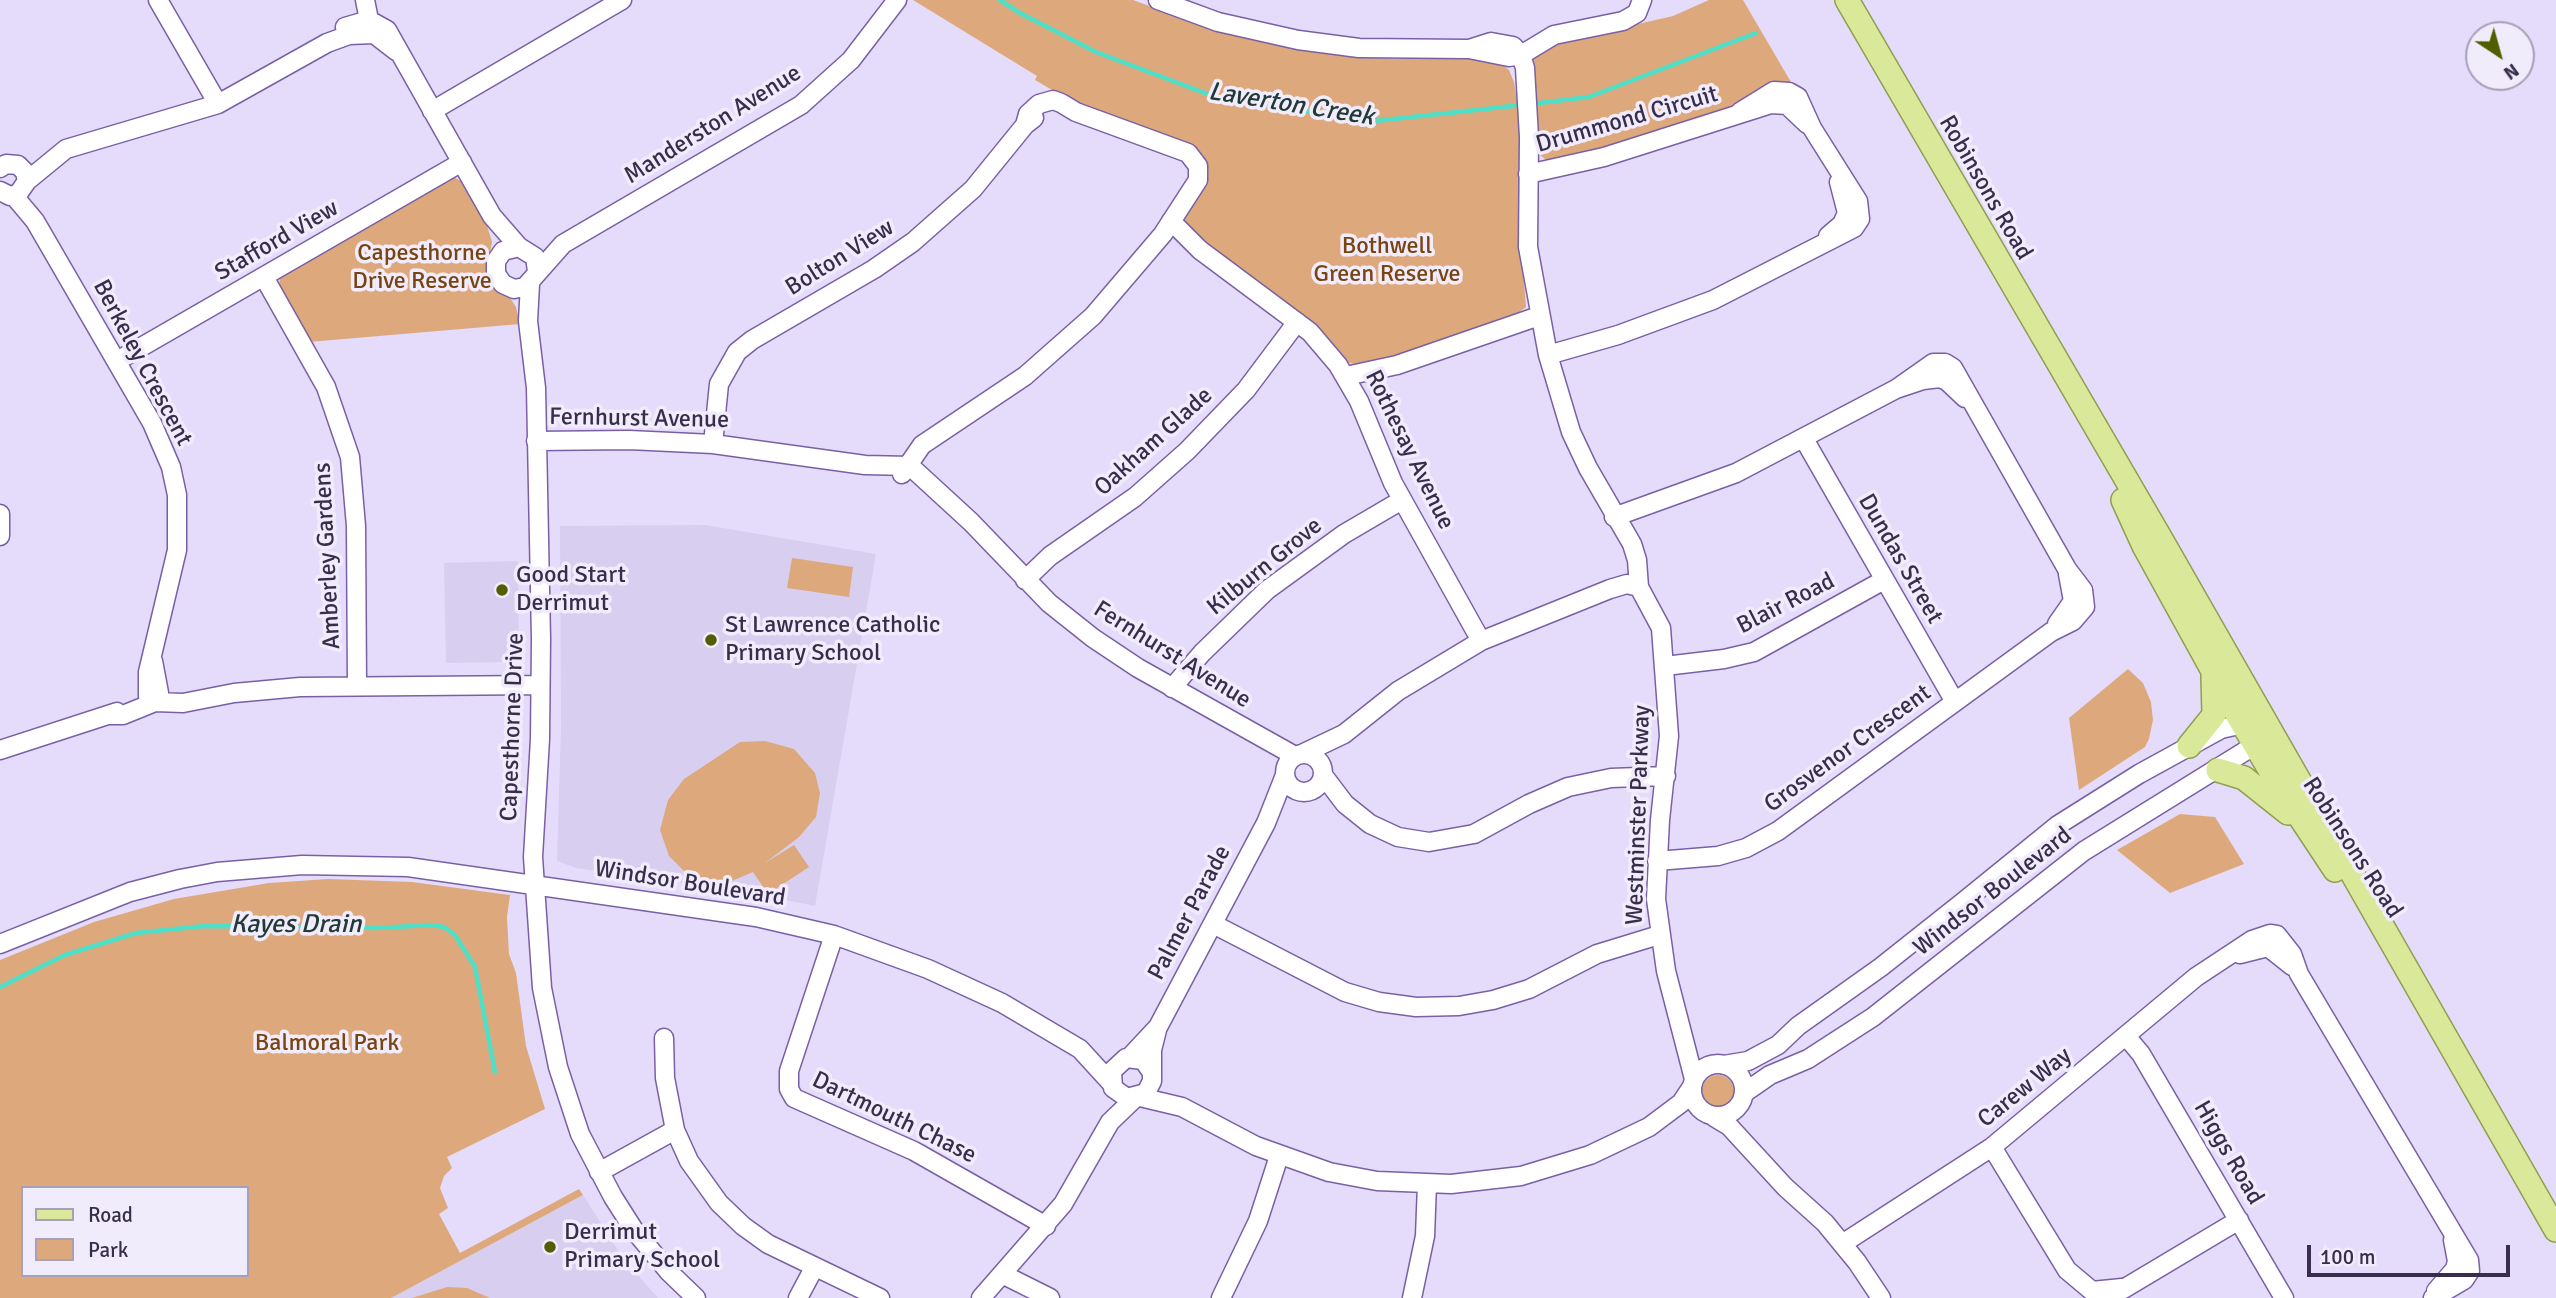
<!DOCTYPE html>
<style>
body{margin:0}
#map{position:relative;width:2556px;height:1298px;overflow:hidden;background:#e5dcfb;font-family:Signika,sans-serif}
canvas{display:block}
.legend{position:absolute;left:21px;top:1186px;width:228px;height:91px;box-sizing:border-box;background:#f1ecfc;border:2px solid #a7a0b6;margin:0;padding:9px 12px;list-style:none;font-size:21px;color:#382e4c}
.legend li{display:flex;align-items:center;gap:14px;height:35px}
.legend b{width:35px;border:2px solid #a7a0b6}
.north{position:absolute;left:2465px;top:21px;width:70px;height:70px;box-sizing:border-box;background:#f1ecfc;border:2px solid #a7a0b6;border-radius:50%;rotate:144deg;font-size:19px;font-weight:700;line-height:28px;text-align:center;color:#382e4c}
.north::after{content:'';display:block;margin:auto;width:24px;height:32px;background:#505e00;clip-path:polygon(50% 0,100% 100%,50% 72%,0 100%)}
.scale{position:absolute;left:2307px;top:1245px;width:203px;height:32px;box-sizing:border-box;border:4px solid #382e4c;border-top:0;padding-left:9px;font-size:21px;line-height:24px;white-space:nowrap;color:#382e4c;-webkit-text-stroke:5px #f1ecfc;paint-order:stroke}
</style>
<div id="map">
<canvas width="2556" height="1298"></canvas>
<ul class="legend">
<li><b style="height:9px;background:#dae999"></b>Road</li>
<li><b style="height:19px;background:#dea87d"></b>Park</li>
</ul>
<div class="north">N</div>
<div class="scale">100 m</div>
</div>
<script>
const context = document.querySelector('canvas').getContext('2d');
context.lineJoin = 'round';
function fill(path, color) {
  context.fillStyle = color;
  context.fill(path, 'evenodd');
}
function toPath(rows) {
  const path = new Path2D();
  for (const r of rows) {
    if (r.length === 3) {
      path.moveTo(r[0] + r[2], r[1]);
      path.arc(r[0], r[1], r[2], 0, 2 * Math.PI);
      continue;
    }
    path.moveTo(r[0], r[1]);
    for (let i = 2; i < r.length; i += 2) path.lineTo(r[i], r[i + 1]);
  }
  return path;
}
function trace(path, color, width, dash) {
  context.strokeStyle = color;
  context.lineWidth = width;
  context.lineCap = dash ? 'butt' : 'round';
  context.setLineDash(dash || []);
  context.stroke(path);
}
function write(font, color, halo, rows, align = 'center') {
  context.font = font + ' Signika,sans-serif';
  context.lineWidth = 7;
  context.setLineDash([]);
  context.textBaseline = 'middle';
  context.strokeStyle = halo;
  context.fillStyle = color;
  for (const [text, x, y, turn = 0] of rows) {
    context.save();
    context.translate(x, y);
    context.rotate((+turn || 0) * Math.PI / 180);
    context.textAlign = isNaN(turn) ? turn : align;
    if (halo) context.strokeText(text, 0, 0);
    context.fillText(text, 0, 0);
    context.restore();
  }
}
const built = toPath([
 [705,525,876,554,815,906,748,892,576,868,557,861,561,727,560,526],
 [518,561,519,649,504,662,446,663,444,563],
 [583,1195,623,1258,658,1298,391,1298]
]);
const green = toPath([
 [913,0,1133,0,1220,32,1305,51,1393,59,1476,56,1498,61,1509,70,1514,82,1520,120,1519,221,1526,307,1514,316,1391,359,1359,365,1346,362,1187,228,1184,216,1204,171,1114,119,1059,94,1035,80,1037,76],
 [1709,0,1743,0,1795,89,1749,99,1673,132,1550,163,1540,155,1530,59,1546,45,1673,16],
 [454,177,464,183,486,222,492,242,488,264,516,307,520,324,309,342,279,290,280,274],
 [792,558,853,567,849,597,787,588],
 [2128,669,2143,683,2151,702,2153,720,2149,739,2145,747,2079,790,2069,718],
 [765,741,794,749,815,773,820,793,816,817,799,837,765,863,794,845,809,867,768,894,753,872,727,883,710,883,686,873,669,856,660,830,668,800,684,779,740,742],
 [2180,814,2215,817,2244,864,2170,893,2117,850],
 [328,879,412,882,510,895,507,917,509,954,516,973,526,1046,545,1109,447,1157,452,1168,444,1176,440,1188,448,1208,439,1214,460,1253,579,1189,583,1195,391,1298,0,1298,0,960,94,922,174,899,269,883],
 [23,1188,247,1188,247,1275,23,1275],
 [1718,1091,16],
 [447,1287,467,1288,490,1298,412,1298]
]);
const stream = toPath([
 [1000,0,1020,13,1096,52,1218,98,1375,121,1522,105],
 [1531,104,1589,97,1756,33],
 [0,987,65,955,136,933,204,926,377,928,431,925,444,927,455,935,475,967,495,1072]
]);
const minor = toPath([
 [158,0,218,104],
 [1158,0,1218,22,1298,40,1359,48,1469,49,1509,57,1521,55,1554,35,1623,21,1637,13,1642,0],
 [345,27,369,20,387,30,492,216,519,247],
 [365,29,369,20,365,0],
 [1469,49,1491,42,1513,46,1521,55,1525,68,1529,137,1528,247,1548,355,1571,432,1588,468,1632,544,1637,560,1639,587,1661,628,1669,736,1660,820,1656,899,1666,971,1694,1079],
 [432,111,622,0],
 [0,168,6,164,18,165,25,172,27,181,18,194,10,196,0,191],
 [1528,174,1604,157,1771,104,1787,105,1807,124],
 [27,181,66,149,218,104,327,43,349,35,374,34,396,51],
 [14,196,35,221,152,423,171,467,177,495,177,550,148,672,148,696,155,702,159,693,153,661],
 [1171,221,1200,250,1310,332,1338,365,1359,401,1393,483,1481,641],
 [1828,236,1842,224,1847,213,1839,182],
 [537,271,535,257,519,247,503,251,496,261,496,274,503,284,514,289,525,287,563,244,801,105,851,60,897,0],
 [264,277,326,387,350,457,356,526,357,685],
 [530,284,528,321,536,388,541,639,540,739,533,857,542,988,558,1067,580,1134,613,1197,634,1230,669,1272,696,1298],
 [1548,355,1618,335,1713,300,1854,228,1860,219,1858,201,1812,128,1798,97,1789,92,1774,91,1740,112],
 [117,361,462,162],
 [1346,376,1397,365,1539,316],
 [1804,439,1955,702],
 [536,441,629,440,713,444,865,465,910,466,971,522,1049,603,1093,638,1138,668,1295,756],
 [713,444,719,384,737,352,752,340,874,269,913,242,973,189,1025,125,1034,118],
 [902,474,922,445,1025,376,1093,316,1163,234,1198,180,1198,166,1188,153,1076,112,1061,103,1053,100,1039,104,1028,114,1025,125],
 [0,514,0,536],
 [1614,517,1736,473,1896,389,1923,380,1940,378,1947,381,1965,398],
 [1025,580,1050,556,1135,497,1187,451,1246,390,1297,322],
 [2057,624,2073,601,2068,574],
 [1665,666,1724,659,1754,652,1884,580],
 [1172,688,1202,653,1267,590,1344,534,1402,500],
 [108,715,123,715,155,702,183,703,234,693,300,687,540,685],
 [0,750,117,712],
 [1304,753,1344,734,1398,691,1481,641,1610,589,1627,584,1639,587],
 [1304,773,19],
 [1323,775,1345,804,1370,824,1398,837,1429,842,1474,834,1529,804,1568,787,1611,778,1666,776],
 [1657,861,1718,856,1746,848,1778,831,2051,632,2073,621,2085,607,2083,590,2067,569,1953,368,1945,363,1933,363,1896,389],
 [1213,924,1345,992,1379,1002,1416,1007,1459,1006,1493,1000,1529,989,1597,954,1659,935],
 [834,935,789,1071,789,1089,794,1098,914,1151,1046,1226],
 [0,944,130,892,180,879,217,872,302,865,408,867,756,917,834,935,928,969,1002,1003,1080,1049,1112,1084],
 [2240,954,2268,947,2292,966],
 [2126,1036,2141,1054,2284,1298],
 [664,1038,665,1078,675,1130,689,1161,719,1203,743,1226,768,1244,880,1298],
 [1130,1057,1158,1027,1266,823,1285,775],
 [1718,1090,26],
 [1724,1065,1748,1061,1778,1045,1798,1026,1881,967,1963,902,2058,825,2139,774,2221,729,2243,724,2266,723,2255,745,2084,851,1873,1017,1808,1059,1770,1075,1744,1093],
 [1151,1071,1143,1060,1126,1058,1112,1071,1113,1088,1127,1098,1146,1093,1152,1081,1152,1050,1157,1030],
 [1140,1097,1182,1107,1256,1146,1329,1172,1377,1181,1451,1184,1521,1176,1590,1155,1649,1127,1681,1103,1691,1088],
 [1714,1117,1729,1126,1785,1187,1825,1223,1857,1262,1881,1298],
 [1992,1147,2067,1270,2092,1291,2122,1288],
 [599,1172,675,1130],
 [1842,1244,1992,1147,2196,977,2252,940,2270,934,2277,935,2292,954,2299,974,2469,1260,2470,1271,2464,1280,2433,1298],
 [1002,1274,1050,1298],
 [2436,1291,2455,1269,2457,1261,2453,1240],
 [2115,1294,2239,1220],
 [798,1298,814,1268],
 [981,1298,1063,1204,1110,1122,1134,1099],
 [1221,1298,1258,1221,1279,1156],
 [1412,1298,1425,1236,1427,1184]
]);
const major = toPath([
 [1847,0,2161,539,2556,1230],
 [2123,500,2144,546,2235,711,2280,787,2335,870],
 [2189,746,2214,715,2213,677],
 [2218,770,2244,778,2288,813]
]);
const markers = [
 [502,590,7,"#505e00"],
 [711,640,7,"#505e00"],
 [550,1247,7,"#505e00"]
];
const streetNames = [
 ["Drummond Circuit",1627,120,-16],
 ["Manderston Avenue",713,125,-32],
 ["Robinsons Road",1985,188,60],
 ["Stafford View",277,241,-30],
 ["Bolton View",840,258,-32],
 ["Berkeley Crescent",142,363,62],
 ["Fernhurst Avenue",639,419,1],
 ["Oakham Glade",1154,442,-42],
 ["Rothesay Avenue",1409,450,64],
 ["Amberley Gardens",328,556,-93],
 ["Dundas Street",1900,559,60],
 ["Kilburn Grove",1265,567,-39],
 ["Blair Road",1786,604,-27],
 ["Fernhurst Avenue",1172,655,32],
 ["Capesthorne Drive",513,727,-88],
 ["Grosvenor Crescent",1848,749,-36],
 ["Westminster Parkway",1639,815,-88],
 ["Robinsons Road",2352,848,57],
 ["Windsor Boulevard",690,884,9],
 ["Windsor Boulevard",1993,892,-38],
 ["Palmer Parade",1190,913,-62],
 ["Carew Way",2025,1088,-39],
 ["Dartmouth Chase",894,1118,26],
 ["Higgs Road",2228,1153,60]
];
const parkNames = [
 ["Bothwell",1387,247],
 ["Green Reserve",1387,275],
 ["Capesthorne",422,254],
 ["Drive Reserve",422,282],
 ["Balmoral Park",327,1044]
];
const poiNames = [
 ["Good Start",516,576],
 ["Derrimut",516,604],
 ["St Lawrence Catholic",725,626],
 ["Primary School",725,654],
 ["Derrimut",564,1233],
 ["Primary School",564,1261]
];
const waterNames = [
 ["Laverton Creek",1291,105,9],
 ["Kayes Drain",296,925]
];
fill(built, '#d8ceef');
fill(green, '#dea87d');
trace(stream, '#4edfc6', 4.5);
trace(minor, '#7960a5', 21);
trace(major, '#919e52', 26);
trace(minor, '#fff', 18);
trace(major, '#dae999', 23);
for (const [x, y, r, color] of markers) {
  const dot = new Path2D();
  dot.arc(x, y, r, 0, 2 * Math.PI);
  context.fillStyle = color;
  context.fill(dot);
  trace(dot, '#f1ecfc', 2.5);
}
write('24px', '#382e4c', '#f1ecfc', streetNames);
write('24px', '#784411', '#f1ecfc', parkNames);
write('24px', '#382e4c', '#f1ecfc', poiNames, 'left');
write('italic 26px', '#223a35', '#f1ecfc', waterNames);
</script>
